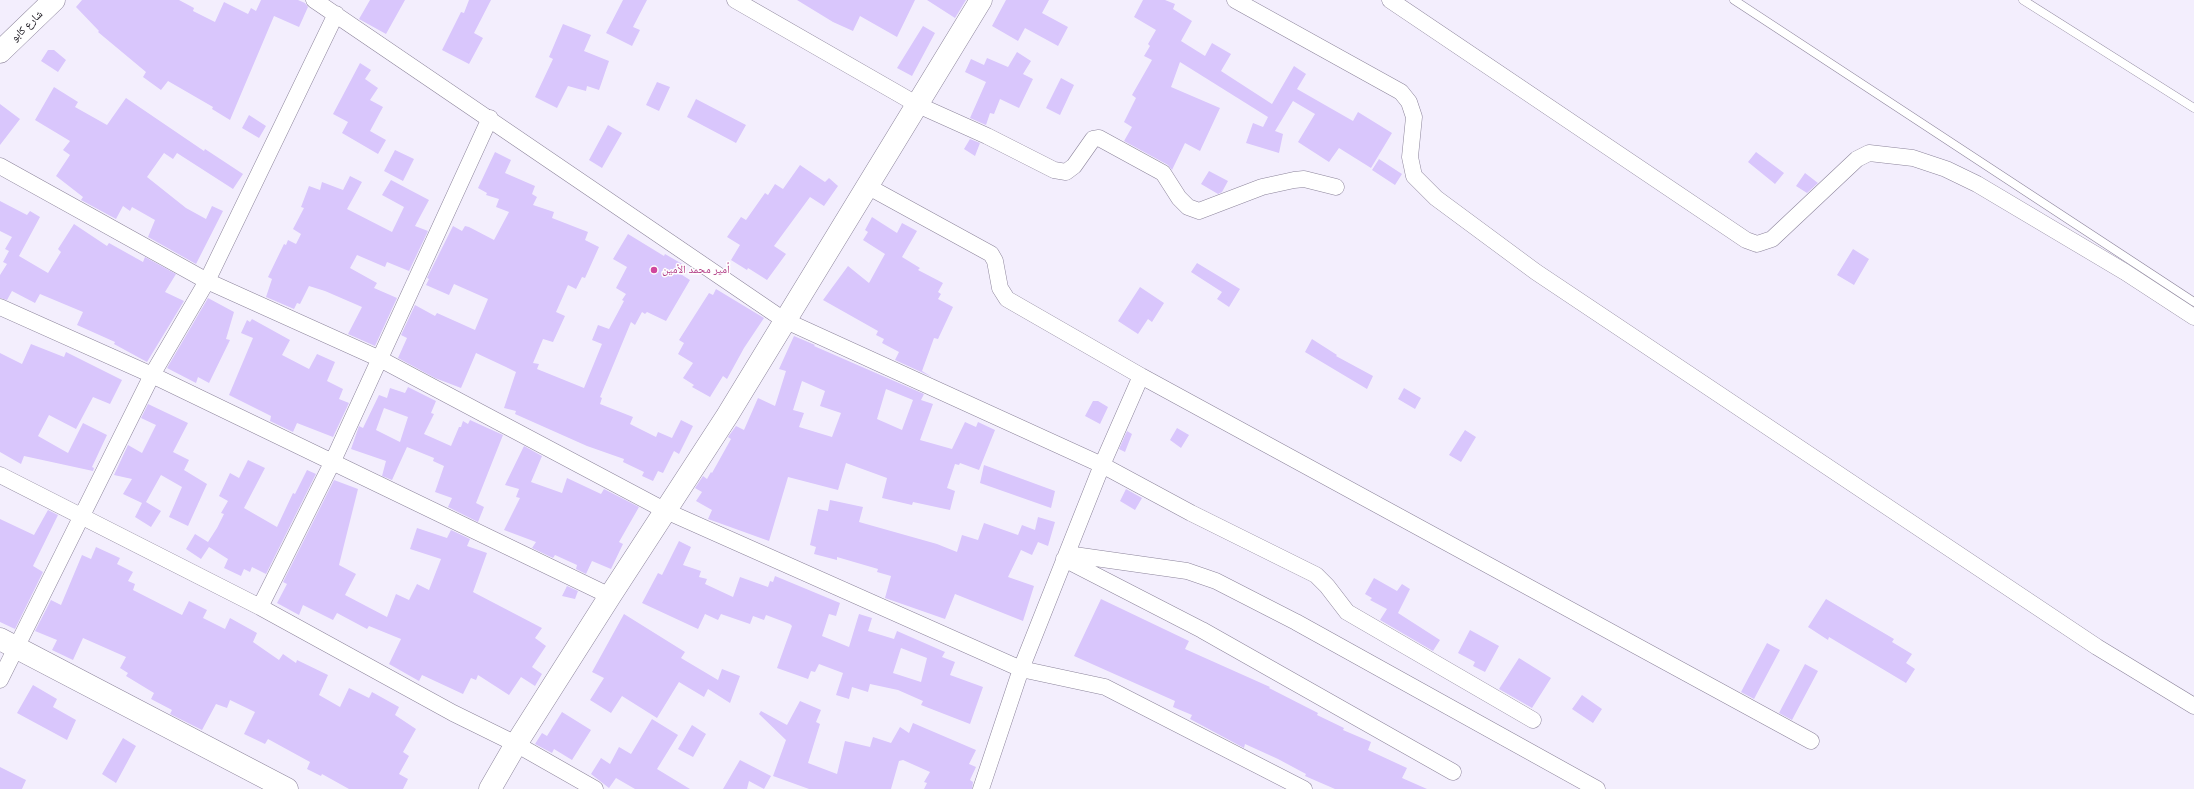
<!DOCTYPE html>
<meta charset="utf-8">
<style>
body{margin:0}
canvas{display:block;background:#f3eefd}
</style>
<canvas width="2194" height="789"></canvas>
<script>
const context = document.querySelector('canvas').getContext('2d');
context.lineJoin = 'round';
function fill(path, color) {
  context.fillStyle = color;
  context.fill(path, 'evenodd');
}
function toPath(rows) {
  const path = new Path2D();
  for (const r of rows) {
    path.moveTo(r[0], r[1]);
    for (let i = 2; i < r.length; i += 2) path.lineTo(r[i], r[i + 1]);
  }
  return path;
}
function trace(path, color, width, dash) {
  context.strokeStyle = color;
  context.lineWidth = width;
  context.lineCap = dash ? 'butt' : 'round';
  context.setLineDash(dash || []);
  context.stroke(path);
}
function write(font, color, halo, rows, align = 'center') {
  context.font = font + ' "Noto Serif","Noto Naskh Arabic",serif';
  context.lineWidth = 3;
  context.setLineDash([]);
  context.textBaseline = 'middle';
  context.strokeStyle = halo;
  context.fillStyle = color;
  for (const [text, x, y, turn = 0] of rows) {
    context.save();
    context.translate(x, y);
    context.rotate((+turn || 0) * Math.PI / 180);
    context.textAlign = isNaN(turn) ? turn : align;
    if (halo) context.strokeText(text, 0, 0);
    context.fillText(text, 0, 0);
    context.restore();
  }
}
const building = toPath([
 [82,0,179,0,194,8,193,11,215,22,224,2,248,14,251,8,256,11,261,0,298,0,305,3,308,7,299,27,274,16,230,120,212,109,213,107,168,81,161,90,143,77,146,72,98,32,99,31,76,7],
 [370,0,405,0,386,34,359,19],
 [469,0,491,0,474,33,483,38,469,64,442,50,461,12,464,13],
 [623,0,647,0,633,27,640,30,632,46,606,33],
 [797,0,915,0,897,37,860,16,853,31,833,22],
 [927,0,966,0,955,18],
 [1006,0,1049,0,1042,13,1068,27,1058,46,1025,28,1018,41,992,26],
 [1143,0,1165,0,1175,4,1173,9,1192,21,1181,41,1205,56,1212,43,1231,54,1221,71,1272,104,1294,66,1306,74,1297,89,1353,121,1358,112,1392,133,1371,168,1339,148,1329,162,1298,142,1315,114,1293,101,1275,131,1283,134,1279,153,1246,143,1253,123,1263,127,1268,117,1180,62,1171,87,1220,108,1200,151,1185,143,1172,170,1168,165,1124,141,1132,127,1124,122,1136,98,1132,95,1152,60,1144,56,1150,46,1148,44,1156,30,1134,17],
 [563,24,591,35,584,51,609,61,599,90,587,86,586,91,568,86,557,108,535,97,553,59,549,57],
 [923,26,935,33,912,76,897,68],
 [48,50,54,50,66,60,58,72,41,61],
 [1017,52,1031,61,1023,74,1033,79,1019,108,1000,99,994,114,990,113,986,125,970,118,986,82,965,72,971,59,984,65,987,58,1008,67],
 [360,63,371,70,365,79,378,88,370,100,383,107,370,131,386,140,378,154,342,133,348,122,333,114],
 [1061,78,1074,85,1060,115,1046,108],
 [657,82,670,87,659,111,646,105],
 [54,87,78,102,75,107,107,125,126,98,204,151,205,149,243,174,233,189,177,153,173,159,164,153,147,177,186,208,206,219,212,206,223,211,196,264,148,237,155,220,132,207,130,211,123,206,116,219,81,200,83,197,56,176,70,155,63,150,70,141,35,120],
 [696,99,746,125,736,143,687,117],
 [0,104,20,119,0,145],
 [249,115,266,126,259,138,242,128],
 [608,125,622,133,602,168,589,160],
 [970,139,980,143,975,156,964,149],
 [395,150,414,159,403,181,384,171],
 [495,152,511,160,505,173,535,186,532,194,537,197,533,205,554,212,552,218,588,232,585,240,599,247,585,278,582,277,576,289,568,285,556,312,565,316,553,342,543,339,533,363,539,364,537,369,584,388,602,344,592,340,598,325,609,329,624,301,622,300,626,294,616,288,627,267,613,259,628,234,664,256,665,254,684,265,679,273,690,280,666,321,647,312,645,314,642,312,635,325,631,322,600,397,602,398,600,404,633,417,630,424,656,437,658,432,672,438,681,420,693,426,679,454,674,451,663,473,658,471,653,481,642,476,644,472,623,462,624,459,587,446,515,414,516,411,504,408,516,372,506,367,476,353,461,388,435,378,398,358,407,338,401,335,415,305,435,316,437,313,475,330,488,299,454,284,449,295,426,285,429,279,427,278,453,226,462,231,465,226,469,227,494,240,509,212,496,207,499,199,486,195,487,193,478,188],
 [1756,152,1784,173,1775,184,1748,162],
 [1379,159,1402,174,1395,185,1372,170],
 [800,165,825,182,829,178,838,186,824,206,810,197,774,246,786,254,767,280,748,268,747,270,731,260,740,245,727,237,741,217,746,220,765,193,768,195,775,184,783,189],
 [1209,171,1228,181,1222,192,1218,194,1201,184],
 [1805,173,1818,183,1807,193,1796,186],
 [350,176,362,182,347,209,392,232,404,207,382,195,391,180,429,200,415,226,428,231,409,271,387,262,385,267,357,255,350,268,377,283,374,288,397,298,375,346,348,334,362,307,325,291,309,286,300,304,297,303,294,309,266,297,272,279,268,277,284,244,286,245,288,240,296,244,301,234,293,229,304,208,301,207,309,186,320,190,322,182,343,190],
 [0,201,27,215,30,211,40,217,19,256,48,273,61,252,58,249,74,224,107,246,109,243,143,262,145,257,176,274,165,292,184,301,147,362,114,344,115,342,77,325,83,312,40,294,35,303,12,291,7,300,0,298,0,275,7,264,3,262,9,251,5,249,12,237,0,231],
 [872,217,897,233,902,223,917,231,902,257,920,268,918,270,943,283,938,292,941,294,938,299,953,307,938,339,934,338,922,371,932,377,895,360,899,352,882,343,884,339,876,335,878,331,823,300,848,266,869,283,885,254,863,240,868,232,865,230],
 [1853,249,1869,259,1854,285,1837,275],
 [1197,263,1240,289,1229,307,1217,299,1222,292,1191,272],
 [1140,287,1164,303,1152,322,1148,319,1138,334,1118,321],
 [716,289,764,318,744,348,727,379,723,376,710,397,692,387,694,385,683,378,693,363,678,354,684,343,679,340,709,293,713,295],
 [208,298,234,312,226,339,230,340,209,383,198,377,196,383,167,368],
 [252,319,290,340,282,355,309,369,317,354,335,362,327,381,343,389,339,399,349,403,333,437,297,423,293,432,270,421,271,416,229,395,253,338,241,333,247,320,250,322],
 [794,336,815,345,814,346,924,394,921,400,933,404,920,440,952,449,965,422,976,427,978,422,995,430,979,470,960,463,959,465,955,464,947,488,955,491,950,510,913,502,912,505,882,498,887,478,846,463,838,490,788,477,769,541,708,519,712,510,696,501,702,492,695,488,703,476,707,479,711,472,712,473,731,439,728,437,736,426,744,430,758,398,775,406,786,371,779,369],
 [802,381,825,391,820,406,841,413,832,437,799,427,804,413,793,410],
 [886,389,913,400,902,430,877,419],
 [1312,339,1337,355,1336,356,1373,376,1367,389,1305,352],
 [31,344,64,357,66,352,122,380,110,404,93,397,76,429,49,415,38,436,68,453,83,423,107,435,92,467,94,468,93,471,24,456,21,464,0,452,0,353,22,364],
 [408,387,436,401,431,413,434,414,424,434,451,446,459,427,461,427,463,421,468,424,470,420,503,435,476,503,484,507,478,522,448,507,452,498,435,492,444,466,433,461,434,458,407,447,392,480,382,476,386,461,351,449,359,426,363,428,379,395,387,398,390,388,405,393],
 [384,408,408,417,400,442,376,430],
 [1404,388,1421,398,1415,409,1398,399],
 [1093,401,1098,401,1108,407,1100,424,1085,416],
 [148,404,188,423,173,452,189,460,184,470,207,484,188,526,169,517,182,487,161,475,146,502,161,511,151,527,135,517,142,503,123,494,132,479,114,475,128,445,142,453,156,425,141,418],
 [1177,428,1189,435,1181,448,1170,440],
 [1465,430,1476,437,1461,462,1449,455],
 [1127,431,1132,434,1125,452,1119,449],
 [524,446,542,456,531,482,562,493,567,478,601,494,604,489,639,507,619,542,623,544,611,569,592,561,586,574,576,569,577,565,555,555,553,558,532,548,536,542,504,530,520,498,516,497,519,489,505,485],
 [248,460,265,468,244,508,277,527,293,493,295,494,307,470,316,474,266,574,252,567,250,572,244,569,241,576,224,568,228,559,209,547,201,559,186,549,195,534,208,542,217,528,224,514,221,513,228,501,219,496,230,473,239,478],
 [984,465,1055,491,1051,508,980,483],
 [334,480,358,489,339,565,356,574,345,595,387,617,396,594,409,600,417,584,429,590,441,559,410,549,417,528,447,538,451,530,470,539,467,546,487,553,473,592,542,628,535,638,546,646,532,667,542,674,535,686,521,677,509,695,478,675,476,680,471,678,463,694,422,675,419,681,389,664,401,639,369,626,367,629,337,613,333,620,303,605,299,615,277,603,287,584,283,582],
 [1126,489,1142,498,1135,510,1120,501],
 [830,500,863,507,859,522,937,544,957,552,962,535,978,540,984,523,1018,535,1022,525,1035,530,1038,517,1055,522,1048,546,1038,542,1032,555,1021,550,1008,577,1034,586,1023,621,955,594,945,619,885,598,891,576,877,572,878,569,837,557,837,560,814,554,816,547,810,545,818,509,828,511],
 [48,510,58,515,33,566,43,572,15,629,0,622,0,519,34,535],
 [679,541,691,547,683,565,701,571,699,577,707,579,705,584,733,597,740,577,768,587,770,581,773,582,775,576,840,603,836,616,829,614,822,636,849,647,859,614,872,618,868,631,894,639,897,631,945,652,942,657,955,662,950,675,983,687,970,724,921,705,923,701,898,690,870,684,868,692,852,687,849,699,836,695,843,673,819,664,815,672,811,671,808,679,777,668,792,626,790,624,766,615,764,620,753,616,750,624,721,614,718,620,705,614,698,629,642,603,658,573,662,575],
 [901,648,927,658,921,682,893,673],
 [96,547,120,558,117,564,133,572,128,581,135,584,133,590,182,615,189,601,207,610,203,618,225,629,230,618,257,633,253,642,279,660,283,654,296,663,297,660,328,675,319,695,340,707,349,688,369,698,372,692,399,707,395,715,416,729,403,752,409,756,399,774,408,779,403,789,349,789,322,774,321,776,307,769,310,762,268,739,265,744,244,734,255,712,230,700,227,708,216,704,202,730,170,714,172,710,151,699,154,693,126,676,128,673,120,668,126,657,83,638,73,660,52,650,57,640,35,631,51,600,61,605,82,555,91,559],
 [1374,578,1397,591,1402,584,1410,589,1398,613,1440,640,1433,651,1380,620,1387,609,1370,600,1372,598,1365,594],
 [567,586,578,591,575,599,562,596],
 [1101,599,1189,641,1185,649,1270,687,1269,688,1318,713,1317,715,1344,728,1343,730,1371,742,1368,750,1407,768,1402,778,1427,789,1335,789,1305,776,1306,774,1278,759,1245,744,1244,748,1190,719,1192,715,1173,707,1175,701,1074,656],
 [1826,599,1894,639,1892,642,1912,654,1906,663,1915,669,1906,683,1829,637,1828,640,1808,627],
 [624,614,685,652,681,658,718,680,722,669,740,676,730,703,708,689,704,697,679,682,657,718,622,696,611,713,590,700,604,678,592,672],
 [1470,630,1499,646,1485,672,1473,666,1475,662,1458,653],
 [1767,643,1780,650,1754,699,1741,692],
 [1519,658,1551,678,1532,708,1499,689],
 [1805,664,1818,671,1792,720,1779,713],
 [33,685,57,699,53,707,76,720,67,740,17,713],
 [1582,695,1602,709,1593,723,1572,709],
 [800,701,821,710,816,722,820,724,808,763,837,774,845,741,870,747,873,737,891,743,900,727,909,733,913,723,976,750,969,764,976,767,970,780,973,782,972,789,924,789,927,783,924,782,930,772,903,760,899,761,891,789,809,789,773,776,786,740,759,714,761,711,787,725],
 [562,712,591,730,572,760,554,749,552,753,535,744,542,733,547,736],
 [652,719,678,735,657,769,690,789,635,789,616,778,609,788,591,774,601,758,610,764,619,747,631,754],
 [692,725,706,734,693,757,678,749],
 [123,738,136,746,116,783,102,774],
 [740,760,771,776,764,789,749,781,747,789,723,789],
 [0,767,26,780,22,789,0,789]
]);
const lane = toPath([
 [1734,0,2194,302],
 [2023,0,2194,108]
]);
const street = toPath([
 [314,0,784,320,1102,465,1191,513,1316,575,1327,586,1347,612,1533,720],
 [735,0,918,105,987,136,1054,170,1066,172,1074,166,1093,139,1099,138,1163,173,1179,198,1188,207,1199,211,1262,187,1294,180,1304,179,1336,187],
 [1235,0,1401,92,1409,102,1414,117,1410,157,1414,176,1436,198,1536,272,2097,647,2194,706],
 [1390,0,1746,240,1757,244,1772,239,1857,159,1869,153,1913,158,1946,169,1977,184,2125,272,2194,317],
 [0,166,207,281,380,359,666,511,1021,669,1105,687,1304,789],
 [867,186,991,254,995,261,1000,288,1007,299,1141,376,1811,741],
 [0,307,152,375,610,596],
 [0,475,260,607,453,713,516,744,595,789],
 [1067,554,1187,571,1216,581,1296,622,1597,789],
 [1064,559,1202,630,1453,772],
 [260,607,332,463,490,118],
 [0,680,152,375,207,281,336,14],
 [981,789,1021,669,1102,465,1141,376]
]);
const secondary = toPath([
 [0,52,54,0],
 [0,639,287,789],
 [490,789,516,744,610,596,727,416,981,0]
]);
const markers = [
 [654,270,4,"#d1479c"]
];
const streetNames = [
 ["شارع كابو",27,26,-44]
];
const hotelNames = [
 ["أمير محمد الأمين",662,270]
];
fill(building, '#d9c6fc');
trace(lane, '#8c849b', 9);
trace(street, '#8c849b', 17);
trace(secondary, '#8c849b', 23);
trace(lane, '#fff', 8);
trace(street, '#fff', 16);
trace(secondary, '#fff', 22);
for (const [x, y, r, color] of markers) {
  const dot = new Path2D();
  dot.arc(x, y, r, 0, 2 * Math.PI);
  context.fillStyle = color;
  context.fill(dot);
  trace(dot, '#fefefe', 1.5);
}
write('11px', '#100d15', '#fefefe', streetNames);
write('11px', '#b23c85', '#fefefe', hotelNames, 'left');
</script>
